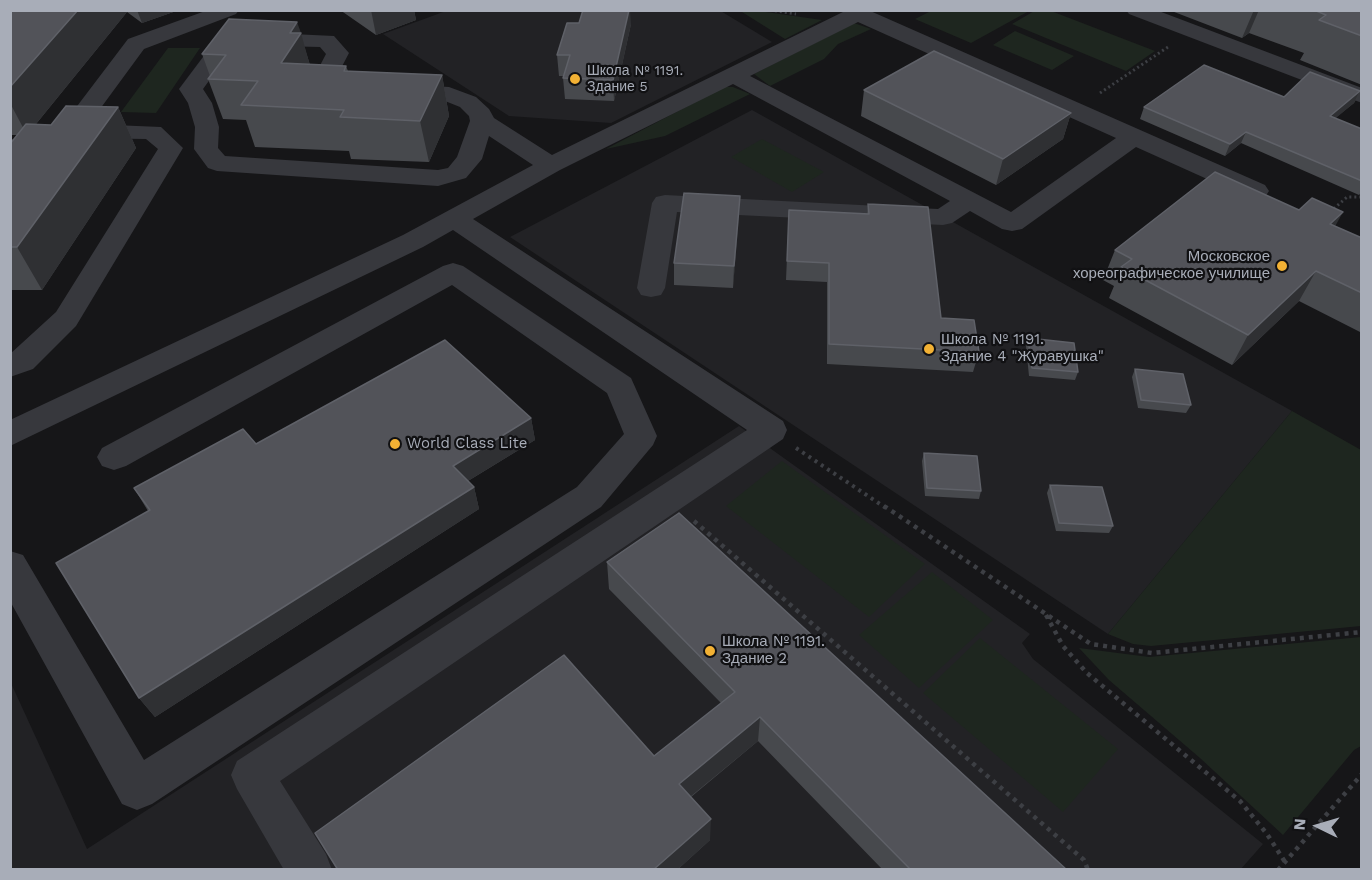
<!DOCTYPE html>
<meta charset="utf-8">
<style>
body{margin:0}
#map{position:relative;width:1372px;height:880px;overflow:hidden;background:#161618;font-family:"Work Sans",sans-serif}
canvas{display:block}
.frame{position:absolute;inset:0;border:12px solid #a8adb8;pointer-events:none}
.north{position:absolute;left:1288px;top:796px;width:60px;height:60px;-webkit-text-stroke:4px #111113;paint-order:stroke;rotate:275deg;font-size:16px;font-weight:700;line-height:24px;text-align:center;color:#a8adb8}
.north::after{content:'';display:block;margin:auto;width:21px;height:27px;background:#a8adb8;clip-path:polygon(50% 0,100% 100%,50% 72%,0 100%)}
</style>
<div id="map">
<canvas width="1372" height="880"></canvas>
<div class="frame"></div>
<div class="north">N</div>
</div>
<script>
const context = document.querySelector('canvas').getContext('2d');
context.lineJoin = 'round';
function fill(path, color) {
  context.fillStyle = color;
  context.fill(path, 'evenodd');
}
function toPath(rows) {
  const path = new Path2D();
  for (const r of rows) {
    path.moveTo(r[0], r[1]);
    for (let i = 2; i < r.length; i += 2) path.lineTo(r[i], r[i + 1]);
  }
  return path;
}
function trace(path, color, width, dash) {
  context.strokeStyle = color;
  context.lineWidth = width;
  context.lineCap = dash ? 'butt' : 'round';
  context.setLineDash(dash || []);
  context.stroke(path);
}
function write(font, color, halo, rows, align = 'center') {
  context.font = font + ' "Work Sans",sans-serif';
  context.lineWidth = 4.5;
  context.setLineDash([]);
  context.textBaseline = 'middle';
  context.strokeStyle = halo;
  context.fillStyle = color;
  for (const [text, x, y, turn = 0] of rows) {
    context.save();
    context.translate(x, y);
    context.rotate((+turn || 0) * Math.PI / 180);
    context.textAlign = isNaN(turn) ? turn : align;
    if (halo) context.strokeText(text, 0, 0);
    context.fillText(text, 0, 0);
    context.restore();
  }
}
const built = toPath([
 [719,10,772,42,611,123,509,116,383,34,446,11],
 [752,110,1292,411,1108,634,510,237],
 [739,426,1030,634,1022,643,1033,659,1263,844,1240,870,11,869,10,681,87,849]
]);
const green = toPath([
 [745,10,759,11,822,20,785,39,742,12],
 [1036,10,1051,11,1155,51,1126,71,1012,24],
 [931,11,931,10,1029,11,971,43,915,19],
 [854,23,871,29,838,44,824,59,770,86,754,74],
 [1015,31,1074,56,1052,70,993,45],
 [168,48,200,48,156,113,121,112],
 [724,87,733,87,750,94,665,136,606,149],
 [762,139,824,172,792,192,731,157],
 [1292,411,1361,450,1361,626,1151,646,1133,644,1108,634],
 [782,461,925,564,869,617,726,506],
 [932,572,993,620,919,688,859,635],
 [1361,637,1361,746,1354,750,1283,835,1200,758,1109,680,1079,648,1149,657],
 [980,638,1118,749,1063,812,923,693]
]);
const pathFar2 = toPath([
 [770,10,796,14],
 [1100,93,1168,47],
 [1330,212,1347,197,1362,197]
]);
const pathFar1 = toPath([
 [796,448,886,508]
]);
const path = toPath([
 [884,506,1091,644,1152,653,1362,632],
 [694,521,1084,860,1088,870],
 [1046,615,1063,646,1087,673,1240,801,1267,834,1285,862],
 [1278,870,1362,774]
]);
const minor = toPath([
 [208,10,239,10,236,14,144,49,89,124,161,127,183,148,76,326,33,369,10,377,10,354,56,312,158,149,146,139,74,138,32,153,10,153,10,139,29,139,62,126,128,39,208,10],
 [847,10,868,10,1265,185,1269,191,1265,197,1256,199,1247,197,1136,147,1022,229,1012,231,1002,229,970,211,952,223,943,225,677,212,665,288,661,295,651,297,641,295,637,288,652,203,656,197,665,195,938,209,950,201,733,84,560,170,473,219,783,421,787,430,783,439,280,781,326,854,332,870,284,870,237,789,231,775,237,761,747,430,453,230,423,247,10,446,10,420,403,235,533,165,489,136,482,159,466,178,438,186,217,171,208,168,194,149,195,127,188,103,179,89,221,33,229,31,334,36,349,53,337,76,341,79,361,82,365,87,361,92,335,93,327,91,317,82,314,77,326,54,320,47,235,45,203,89,212,103,219,127,218,148,225,156,438,170,448,168,457,157,470,121,469,116,460,107,445,101,393,96,389,91,393,86,401,84,449,87,476,97,489,109,494,118,552,155,847,10],
 [858,22,1116,138,1011,212,750,76,858,22],
 [1126,10,1156,10,1362,88,1362,103,1129,14,1126,10],
 [453,263,463,266,631,378,657,436,653,445,601,507,152,804,137,810,122,804,10,601,10,551,23,555,144,760,577,487,624,434,607,393,452,285,126,466,114,470,102,466,97,457,102,448,443,266,453,263]
]);
const wall = toPath([
 [12,10,179,10,142,23,127,12,36,124,51,125,118,107,136,148,42,290,10,290,10,144,18,135,10,135,10,12],
 [340,10,414,10,416,20,376,35],
 [1169,10,1362,10,1362,85,1300,60,1304,53,1249,33,1242,38],
 [631,24,614,101,565,99,563,78,564,76,559,76,557,55],
 [300,33,310,65,346,66,348,71,442,75,449,116,429,162,351,159,349,151,255,147,246,120,223,119,208,79,210,76,202,54],
 [864,90,1071,113,1063,139,996,185,861,116],
 [1360,91,1354,103,1335,118,1362,129,1362,192,1359,195,1241,143,1225,156,1140,119,1144,107],
 [740,196,733,288,674,285,674,263],
 [868,204,941,318,979,352,973,372,827,364,827,282,786,280,789,210,867,214],
 [1335,226,1362,238,1362,333,1299,301,1232,365,1109,298,1114,286,1103,280,1115,250],
 [1028,338,1078,372,1075,380,1029,376,1026,346],
 [1135,369,1191,405,1186,413,1138,408,1132,377],
 [531,418,535,440,468,481,474,487,479,509,155,717,139,698,148,511,134,488,256,444],
 [924,453,981,491,979,499,925,496,922,461],
 [1050,485,1113,526,1109,533,1056,531,1047,493],
 [607,562,1067,870,883,870,758,741,691,797,710,840,677,870,338,870,654,756,721,703,609,589]
]);
const shadedWall = toPath([
 [78,10,126,10,127,12,27,135,10,103,10,87],
 [137,10,179,10,142,23],
 [371,10,414,10,416,20,376,35],
 [629,10,630,10,631,24,614,101,613,80],
 [1254,10,1259,10,1249,33,1242,38],
 [297,22,301,33,312,73,281,63,290,33],
 [442,75,449,116,429,162,420,121],
 [1360,91,1354,103,1324,128,1330,116],
 [118,107,136,148,42,290,17,247],
 [1071,113,1063,139,996,185,1003,159],
 [1246,132,1241,143,1225,156,1230,144],
 [740,196,739,217,733,288,734,266],
 [1343,212,1326,243,1330,224],
 [1316,271,1299,301,1232,365,1248,335],
 [531,418,535,440,458,487,453,466],
 [474,487,479,509,155,717,139,698],
 [760,717,758,741,679,806,679,784],
 [711,819,710,840,677,870,653,870]
]);
const building = toPath([
 [12,10,78,10,10,87,10,12,12,10],
 [583,10,629,10,613,80,563,78,570,55,557,55,567,23,579,23,583,10],
 [1314,10,1362,10,1362,36,1319,20,1326,15,1314,10],
 [229,19,297,22,290,33,301,33,281,63,346,66,344,71,442,75,420,121,340,117,344,110,241,105,258,81,208,79,226,55,202,54,229,19],
 [934,51,1071,113,1003,159,864,90,934,51],
 [1204,65,1284,97,1310,72,1360,91,1330,116,1362,129,1362,181,1246,132,1230,144,1144,107,1204,65],
 [66,106,118,107,17,247,10,247,10,144,26,124,51,125,66,106],
 [1215,172,1299,210,1312,198,1343,212,1330,224,1362,238,1362,293,1316,271,1248,335,1121,267,1132,259,1115,250,1215,172],
 [684,193,740,196,734,266,674,263,684,193],
 [868,204,928,207,941,318,974,320,979,352,829,344,829,263,787,261,789,210,869,214,868,204],
 [1028,338,1074,343,1078,372,1032,368,1028,338],
 [445,340,531,418,453,466,474,487,139,698,56,563,150,510,134,488,243,429,256,444,445,340],
 [1135,369,1183,374,1191,405,1141,400,1135,369],
 [924,453,977,456,981,491,927,488,924,453],
 [1050,485,1102,487,1113,526,1059,523,1050,485],
 [679,513,1067,870,911,870,760,717,679,784,711,819,653,870,338,870,315,833,564,655,654,756,735,692,607,562,679,513]
]);
const markers = [
 [575,79,6,"#f2b134"],
 [1282,266,6,"#f2b134"],
 [929,349,6,"#f2b134"],
 [395,444,6,"#f2b134"],
 [710,651,6,"#f2b134"]
];
const farPoinames = [
 ["Школа № 1191.",587,71],
 ["Здание 5",587,87]
];
const poiNames = [
 ["Московское",1270,257,"right"],
 ["хореографическое училище",1270,274,"right"],
 ["Школа № 1191.",941,340],
 ["Здание 4 \"Журавушка\"",941,357],
 ["World Class Lite",407,444],
 ["Школа № 1191.",722,642],
 ["Здание 2",722,659]
];
fill(built, '#222225');
fill(green, '#1e261f');
trace(pathFar2, '#3d3f44', 3, [2, 3]);
trace(pathFar1, '#3d3f44', 4, [3, 4.5]);
trace(path, '#3d3f44', 4.5, [4, 5]);
fill(minor, '#37383d');
fill(wall, '#47494d');
fill(shadedWall, '#2f3033');
fill(building, '#525359');
trace(building, '#5f6168', 1.5);
for (const [x, y, r, color] of markers) {
  const dot = new Path2D();
  dot.arc(x, y, r, 0, 2 * Math.PI);
  context.fillStyle = color;
  context.fill(dot);
  trace(dot, '#111113', 2);
}
write('14px', '#a8adb8', '#111113', farPoinames, 'left');
write('15px', '#a8adb8', '#111113', poiNames, 'left');
</script>
